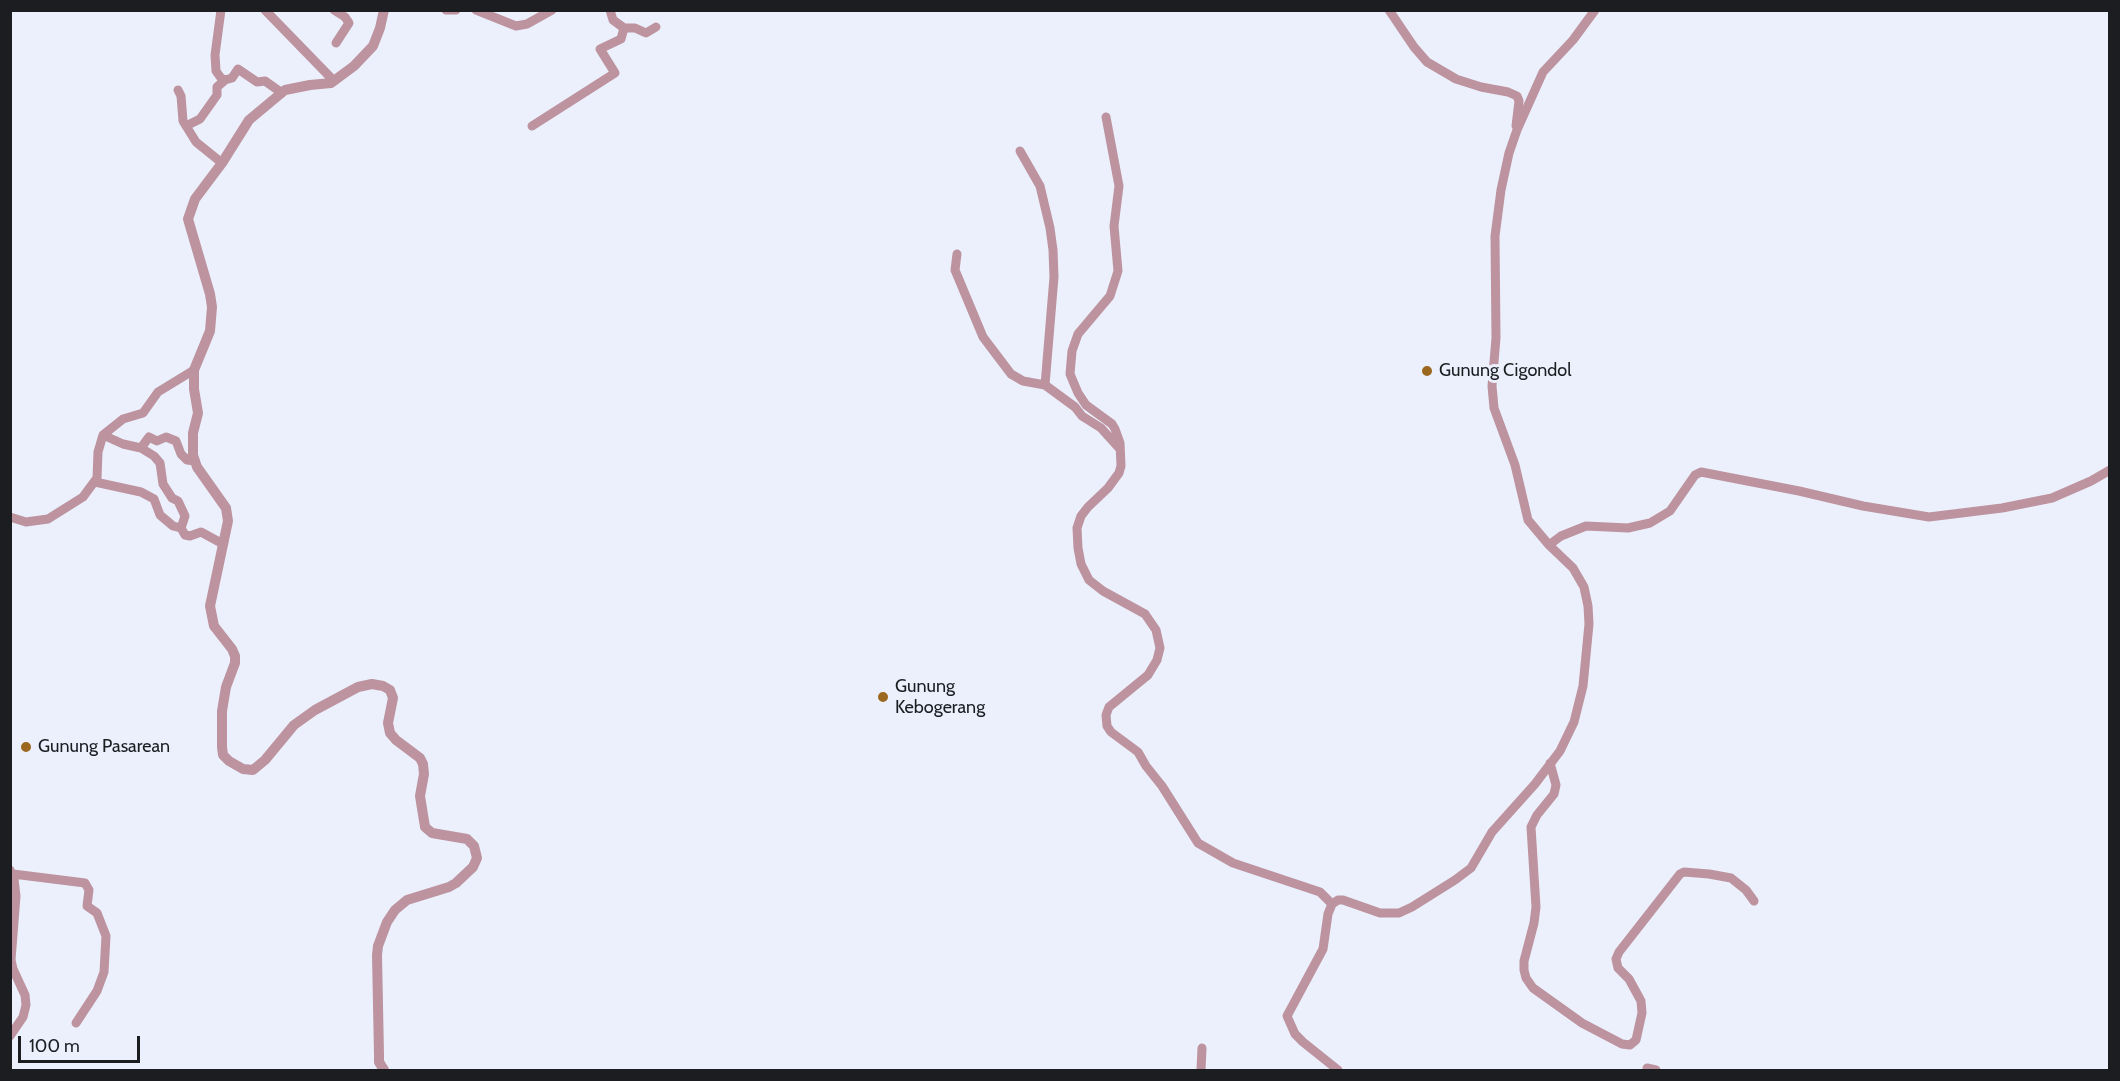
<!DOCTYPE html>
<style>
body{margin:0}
#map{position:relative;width:2120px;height:1081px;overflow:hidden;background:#ebf0fc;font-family:Cabin,sans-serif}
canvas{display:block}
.frame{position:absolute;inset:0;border:12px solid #1b1d21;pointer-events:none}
.scale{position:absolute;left:18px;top:1036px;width:122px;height:27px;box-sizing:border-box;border:3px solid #1b1d21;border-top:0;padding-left:8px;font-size:18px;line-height:21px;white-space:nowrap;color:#1b1d21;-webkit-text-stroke:4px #ebf0fc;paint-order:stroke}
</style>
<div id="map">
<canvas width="2120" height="1081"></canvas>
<div class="frame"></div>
<div class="scale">100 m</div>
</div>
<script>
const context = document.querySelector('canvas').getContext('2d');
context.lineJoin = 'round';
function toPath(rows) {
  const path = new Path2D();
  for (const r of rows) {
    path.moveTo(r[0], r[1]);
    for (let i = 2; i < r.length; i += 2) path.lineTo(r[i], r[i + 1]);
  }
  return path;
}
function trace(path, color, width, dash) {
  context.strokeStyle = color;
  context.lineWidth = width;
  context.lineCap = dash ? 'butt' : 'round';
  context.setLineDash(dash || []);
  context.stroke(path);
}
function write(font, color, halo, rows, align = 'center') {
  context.font = font + ' Cabin,sans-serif';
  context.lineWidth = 6;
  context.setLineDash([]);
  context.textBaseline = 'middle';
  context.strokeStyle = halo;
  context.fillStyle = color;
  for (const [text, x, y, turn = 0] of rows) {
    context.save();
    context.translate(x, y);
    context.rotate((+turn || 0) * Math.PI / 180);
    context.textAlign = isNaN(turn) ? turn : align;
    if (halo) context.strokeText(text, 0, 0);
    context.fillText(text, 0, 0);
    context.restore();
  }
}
const minor = toPath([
 [265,10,334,81],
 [334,10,345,17,349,23,336,43],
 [446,10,456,10],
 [476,10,516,26,527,24,552,10],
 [1389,10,1414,47,1427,62,1456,79,1481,87,1508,92,1517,96,1519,101,1516,126],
 [624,28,635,28,646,33,656,27],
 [225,80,232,78,238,69,257,82,265,81,282,93],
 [178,90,181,96,183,121,196,142,222,163],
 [1106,117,1119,186,1114,226,1118,271,1110,296,1078,334,1072,351,1070,374,1078,393,1086,405,1112,424,1115,429,1120,443,1121,466,1119,473,1108,488,1088,507,1081,516,1077,528,1078,548,1081,564,1089,580,1103,591,1145,614,1156,630,1160,648,1157,660,1148,675,1109,707,1106,715,1107,726,1111,732,1138,752,1146,766,1162,786,1198,843,1233,863,1320,892,1332,904],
 [186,126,200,119,217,95,217,87,225,80,221,78,216,71,215,55,221,10],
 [532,126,615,73,600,49,621,39,624,28,613,20,610,10],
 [1020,151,1040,186,1050,228,1053,250,1054,277,1045,385,1075,407,1082,416,1101,428,1119,448],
 [957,254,955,270,983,337,1011,374,1023,381,1045,385],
 [103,435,123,444,141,448,149,437,157,441,166,437,176,441,181,454,187,460,195,461],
 [141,448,154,456,160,463,163,484,172,498,178,501,185,516,181,528],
 [95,482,141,492,154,499,160,515,173,526,181,528,185,535,190,536,201,532,223,544],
 [10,517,26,522,48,519,83,497,97,478,98,452,103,435,123,419,143,413,158,392,194,370],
 [1549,545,1561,536,1586,526,1628,528,1650,523,1670,511,1695,475,1701,472,1799,491,1863,506,1929,517,2002,508,2052,498,2091,481,2110,470],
 [1550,763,1556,785,1554,794,1537,815,1531,827,1536,907,1534,923,1524,961,1524,970,1526,978,1533,988,1582,1023,1622,1044,1630,1045,1636,1040,1642,1013,1641,1001,1629,979,1618,968,1616,959,1619,952,1680,874,1684,872,1709,874,1731,878,1746,890,1754,901],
 [10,870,14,879,16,896,11,960,13,969,25,995,26,1005,23,1017,10,1036],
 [13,874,85,883,89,890,87,906,97,913,106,936,104,972,97,991,76,1023],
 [1647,1068,1656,1070],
 [1201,1070,1202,1048],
 [1338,1070,1303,1042,1295,1034,1287,1016,1323,949,1328,914,1332,904,1338,900,1343,900,1380,913,1399,913,1412,907,1455,880,1471,868,1492,832,1535,784,1560,751,1574,722,1583,686,1589,624,1588,606,1584,587,1573,568,1549,545,1528,520,1515,465,1494,408,1492,386,1496,338,1495,236,1501,190,1509,153,1517,130,1543,72,1573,40,1595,10]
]);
const tertiary = toPath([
 [384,10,380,28,373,46,354,66,331,83,310,85,285,90,249,120,222,163,195,199,188,219,210,294,212,307,210,331,194,370,194,389,198,413,193,433,193,455,197,467,226,508,228,521,210,606,214,626,232,649,235,656,235,663,226,687,222,711,222,747,223,755,229,761,243,769,253,770,265,760,294,725,315,710,358,687,372,684,383,686,390,690,393,698,388,723,390,733,396,740,420,758,423,764,424,774,420,796,425,827,432,833,467,839,474,846,477,858,473,867,456,883,449,887,407,900,395,910,387,922,378,946,377,955,379,1055,379,1062,384,1070]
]);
const markers = [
 [1427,371,6,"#9c671f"],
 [883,697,6,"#9c671f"],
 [26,747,6,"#9c671f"]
];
const poiNames = [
 ["Gunung Cigondol",1439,371],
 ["Gunung",895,687],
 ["Kebogerang",895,708],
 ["Gunung Pasarean",38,747]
];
trace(minor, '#bc939e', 9);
trace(tertiary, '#bc939e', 10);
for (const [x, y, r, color] of markers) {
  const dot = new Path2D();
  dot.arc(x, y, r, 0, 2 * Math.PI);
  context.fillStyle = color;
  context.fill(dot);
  trace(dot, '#ebf0fc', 2);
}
write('18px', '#1b1d21', '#ebf0fc', poiNames, 'left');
</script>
